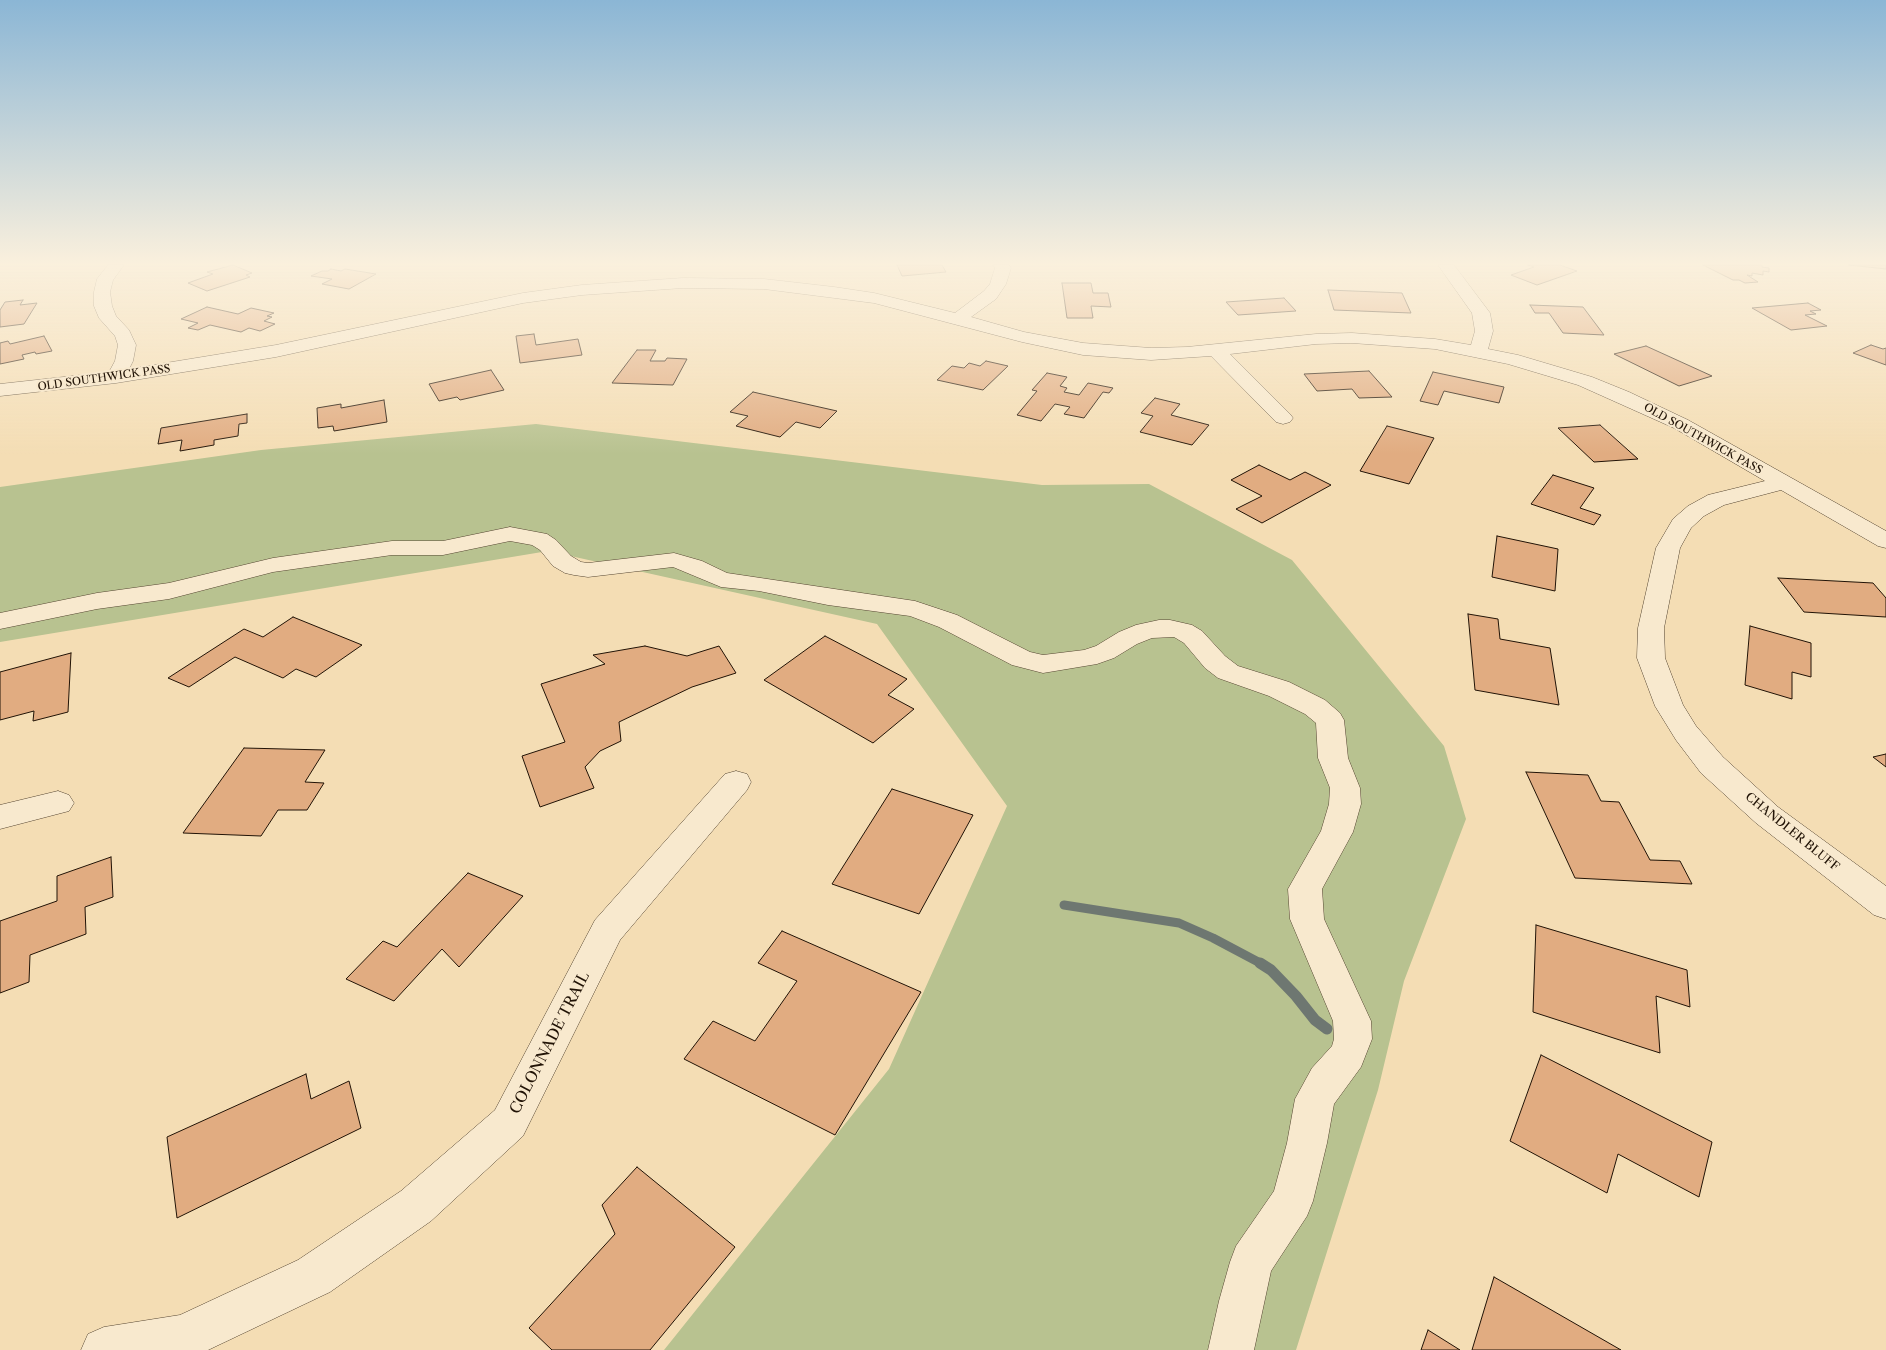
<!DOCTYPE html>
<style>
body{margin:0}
canvas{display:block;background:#f4ddb4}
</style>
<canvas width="1886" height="1350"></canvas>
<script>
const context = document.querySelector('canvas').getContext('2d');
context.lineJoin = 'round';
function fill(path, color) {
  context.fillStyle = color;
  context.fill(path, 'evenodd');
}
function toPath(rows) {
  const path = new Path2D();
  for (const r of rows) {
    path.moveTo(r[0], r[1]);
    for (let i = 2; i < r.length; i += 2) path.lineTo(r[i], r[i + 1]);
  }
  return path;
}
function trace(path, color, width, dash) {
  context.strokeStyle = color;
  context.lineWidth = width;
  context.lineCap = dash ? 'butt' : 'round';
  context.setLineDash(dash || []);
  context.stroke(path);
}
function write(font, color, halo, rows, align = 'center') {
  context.font = font + ' "Libre Caslon Text",serif';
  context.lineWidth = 4;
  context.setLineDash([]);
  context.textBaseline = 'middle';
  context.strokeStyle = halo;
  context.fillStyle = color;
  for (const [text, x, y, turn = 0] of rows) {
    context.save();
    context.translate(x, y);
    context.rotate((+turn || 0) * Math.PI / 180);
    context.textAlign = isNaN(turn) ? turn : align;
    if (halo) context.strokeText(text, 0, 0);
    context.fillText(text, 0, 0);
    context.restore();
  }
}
const green = toPath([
 [536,424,1042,485,1149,484,1292,560,1444,746,1466,819,1404,981,1378,1090,1296,1350,664,1350,889,1069,1007,806,877,624,548,551,0,642,0,487,261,450]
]);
const streamFar1 = toPath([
 [1064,905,1179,923,1213,938,1262,964]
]);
const stream = toPath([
 [1260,963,1271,970,1296,996,1315,1020,1327,1029]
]);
const building = toPath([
 [233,265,252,273,246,275,250,277,207,291,188,283,213,274,207,272,233,265],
 [897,265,942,265,946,272,902,276,897,265],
 [1528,265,1560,265,1577,271,1537,285,1511,275,1534,267,1528,265],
 [1703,265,1762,265,1762,267,1769,268,1769,272,1763,271,1763,275,1752,273,1752,276,1747,275,1758,282,1745,283,1739,280,1733,280,1703,265],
 [1849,265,1886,265,1886,269,1849,265],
 [331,269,341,271,345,269,376,274,349,289,322,284,332,279,311,276,322,271,328,271,331,269],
 [1062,283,1091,283,1093,293,1108,293,1111,307,1091,306,1093,318,1067,318,1062,283],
 [1328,290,1402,293,1411,313,1334,310,1328,290],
 [1284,298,1296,311,1238,315,1226,302,1284,298],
 [23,300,20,305,37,303,24,324,0,327,0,310,5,302,23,300],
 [1808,303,1821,310,1810,311,1816,314,1805,315,1827,326,1791,330,1752,308,1808,303],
 [1530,305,1583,307,1604,335,1563,333,1549,313,1535,313,1530,305],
 [207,307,238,314,251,308,274,313,267,316,272,317,264,321,275,324,260,331,249,328,241,332,210,325,198,330,188,328,198,323,181,319,207,307],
 [534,334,536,345,578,339,582,355,520,363,516,336,534,334],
 [44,336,52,351,36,354,35,352,22,355,24,359,0,364,0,343,8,341,10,344,44,336],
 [1871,345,1883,349,1886,348,1886,365,1853,353,1871,345],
 [1646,346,1712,376,1679,386,1614,354,1646,346],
 [637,350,656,350,650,361,665,361,667,358,687,359,673,385,612,383,637,350],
 [986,361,1008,366,983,390,937,380,952,366,964,368,969,363,980,366,986,361],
 [491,370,504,390,460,400,457,397,439,401,429,384,491,370],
 [1369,371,1392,397,1359,398,1352,389,1317,391,1304,374,1369,371],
 [1433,372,1504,387,1499,403,1444,391,1438,405,1420,401,1433,372],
 [1047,373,1067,377,1060,386,1067,388,1064,392,1079,395,1088,383,1113,388,1109,393,1103,392,1084,418,1064,414,1070,407,1055,404,1041,421,1017,415,1037,391,1032,390,1047,373],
 [753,392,837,411,820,428,796,422,780,437,736,426,748,416,730,412,753,392],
 [1155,398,1180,404,1171,415,1209,425,1192,445,1140,432,1153,416,1141,413,1155,398],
 [384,400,387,422,334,431,333,426,318,428,317,408,341,404,341,408,384,400],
 [247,414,247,423,239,424,238,436,214,440,214,445,180,451,182,440,158,444,161,428,247,414],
 [1600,425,1638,459,1594,462,1558,428,1600,425],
 [1387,426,1434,438,1409,484,1360,471,1387,426],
 [1259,465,1290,480,1305,472,1331,485,1262,523,1236,509,1262,496,1231,480,1259,465],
 [1553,475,1594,488,1580,508,1601,515,1594,525,1531,504,1553,475],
 [1497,536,1558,549,1555,591,1492,577,1497,536],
 [1778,578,1873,583,1886,598,1886,617,1804,612,1778,578],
 [1468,614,1498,619,1500,639,1550,648,1559,705,1475,690,1468,614],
 [293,617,362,645,316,677,296,669,283,678,235,657,189,687,168,678,244,629,263,637,293,617],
 [1750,626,1811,643,1811,677,1792,672,1792,699,1745,685,1750,626],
 [825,636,907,679,888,695,914,709,873,743,764,680,825,636],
 [645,646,687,656,719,646,736,673,692,687,619,722,621,741,600,751,585,767,594,788,540,807,522,756,565,742,541,684,605,664,593,655,645,646],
 [71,653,68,712,33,721,34,711,0,720,0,672,71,653],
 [244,748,325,750,305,782,324,783,307,810,278,810,261,836,183,833,244,748],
 [1886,754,1886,767,1873,757,1886,754],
 [1526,772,1588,775,1601,801,1619,802,1650,860,1680,861,1692,884,1575,878,1526,772],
 [892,789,973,815,919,914,832,884,892,789],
 [111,857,113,897,85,907,86,934,30,955,29,982,0,993,0,921,57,901,57,876,111,857],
 [468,873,523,896,459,967,442,949,394,1001,346,979,383,941,397,947,468,873],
 [1536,925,1687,970,1690,1007,1656,996,1660,1053,1533,1012,1536,925],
 [782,931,921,992,835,1135,684,1059,713,1021,755,1041,797,981,758,963,782,931],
 [1541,1055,1712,1142,1699,1197,1618,1154,1607,1193,1510,1141,1541,1055],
 [306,1074,311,1099,349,1081,361,1128,177,1218,167,1137,306,1074],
 [637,1167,735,1247,650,1350,552,1350,529,1328,615,1234,602,1205,637,1167],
 [1494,1277,1621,1350,1472,1350,1494,1277],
 [1428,1330,1460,1350,1421,1350,1428,1330]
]);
const minor = toPath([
 [108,265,124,265,113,280,110,292,112,306,116,316,129,330,136,345,133,361,129,369,276,345,523,293,582,285,683,278,764,279,834,287,874,293,955,313,984,291,990,284,995,268,993,265,1009,265,1011,268,1006,284,996,299,971,317,1024,332,1083,343,1151,348,1187,347,1316,334,1352,333,1435,339,1471,345,1475,331,1472,313,1438,265,1454,265,1490,313,1493,331,1488,349,1518,355,1592,377,1629,392,1688,420,1886,531,1886,548,1878,546,1781,490,1724,505,1704,516,1691,528,1680,548,1664,628,1665,658,1683,705,1696,726,1723,757,1778,807,1886,886,1886,919,1874,915,1756,823,1701,773,1676,740,1655,706,1637,658,1638,628,1656,548,1673,519,1688,506,1708,495,1765,481,1674,428,1578,385,1508,364,1435,349,1352,343,1316,344,1230,354,1290,414,1293,418,1290,422,1283,424,1276,422,1211,356,1151,360,1083,355,1022,342,874,303,764,289,683,288,582,295,523,303,276,357,116,383,0,396,0,384,109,372,115,361,118,345,115,336,99,318,94,306,94,292,97,279,108,265],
 [510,527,547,534,556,540,571,556,581,562,588,563,674,553,702,561,727,573,915,601,957,615,1030,652,1043,655,1084,650,1096,646,1119,632,1136,625,1159,620,1170,620,1192,625,1202,631,1225,656,1238,666,1289,682,1325,700,1340,713,1344,720,1348,758,1360,788,1361,804,1353,832,1322,889,1324,919,1371,1021,1372,1039,1361,1067,1334,1104,1327,1143,1313,1201,1307,1216,1271,1271,1254,1350,1208,1350,1219,1301,1230,1262,1236,1246,1274,1191,1287,1143,1295,1099,1312,1068,1332,1046,1334,1039,1333,1021,1290,919,1288,889,1321,831,1329,804,1330,788,1318,758,1316,723,1305,714,1269,696,1218,678,1205,668,1184,643,1174,637,1152,638,1137,644,1114,658,1097,664,1043,673,1012,665,939,627,910,616,828,605,759,591,721,587,673,567,588,577,574,575,565,573,553,566,540,550,532,545,510,541,443,555,392,555,273,572,169,599,97,609,0,629,0,613,97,593,169,583,273,558,392,541,443,541,510,527],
 [736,771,747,774,751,782,747,790,620,940,523,1136,431,1221,330,1292,208,1350,81,1350,88,1334,104,1327,180,1315,298,1260,401,1191,495,1110,595,920,725,774,736,771],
 [58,791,69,795,74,803,69,811,0,829,0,805,58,791]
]);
const farStreetnames = [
 ["OLD SOUTHWICK PASS",104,378,-8],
 ["OLD SOUTHWICK PASS",1703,439,29]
];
const streetNames = [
 ["CHANDLER BLUFF",1792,832,39]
];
const nearStreetnames = [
 ["COLONNADE TRAIL",550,1043,-63]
];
fill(green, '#b8c290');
trace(streamFar1, '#6e7771', 9);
trace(stream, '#6e7771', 11);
fill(building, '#e1ac81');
trace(building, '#211306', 1);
trace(minor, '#564632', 1);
fill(minor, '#f8e9ce');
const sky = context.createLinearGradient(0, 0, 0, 454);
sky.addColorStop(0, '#8bb6d5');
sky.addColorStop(0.58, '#faf0dd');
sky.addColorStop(1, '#faf0dd00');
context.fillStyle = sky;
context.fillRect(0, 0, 1886, 454);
write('11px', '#211306', '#f8e9ce', farStreetnames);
write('12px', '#211306', '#f8e9ce', streetNames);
write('15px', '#211306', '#f8e9ce', nearStreetnames);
</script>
